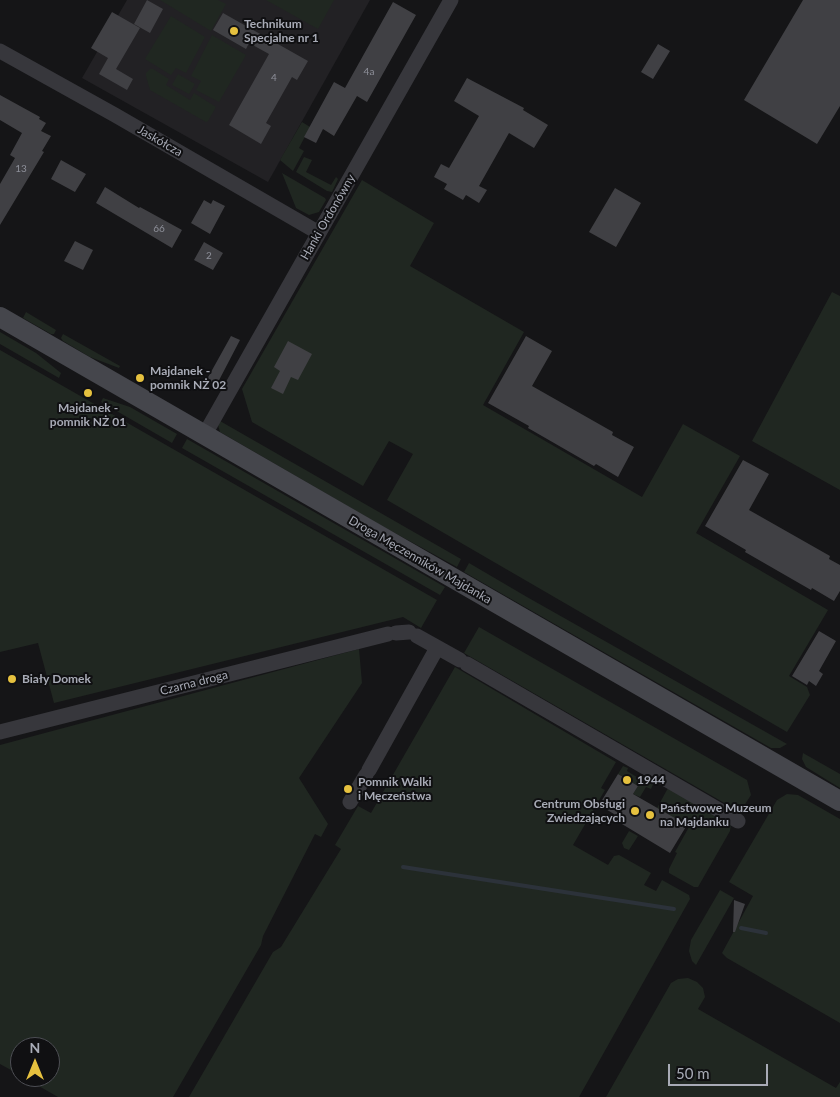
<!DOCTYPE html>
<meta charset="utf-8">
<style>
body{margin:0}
#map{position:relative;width:840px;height:1097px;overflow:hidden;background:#151517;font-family:Lato,sans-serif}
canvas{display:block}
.north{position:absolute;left:10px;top:1037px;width:50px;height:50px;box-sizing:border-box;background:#101012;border:1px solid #4d4e54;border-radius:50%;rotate:0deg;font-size:14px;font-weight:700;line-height:20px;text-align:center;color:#a8abb6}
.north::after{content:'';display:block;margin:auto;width:18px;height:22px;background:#e6c13f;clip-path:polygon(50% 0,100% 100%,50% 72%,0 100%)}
.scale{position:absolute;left:668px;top:1064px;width:100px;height:22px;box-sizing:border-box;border:2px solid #a8abb6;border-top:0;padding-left:6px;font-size:15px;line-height:18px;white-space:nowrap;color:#a8abb6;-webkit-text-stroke:4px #101012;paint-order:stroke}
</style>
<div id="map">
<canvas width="840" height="1097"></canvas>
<div class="north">N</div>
<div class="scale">50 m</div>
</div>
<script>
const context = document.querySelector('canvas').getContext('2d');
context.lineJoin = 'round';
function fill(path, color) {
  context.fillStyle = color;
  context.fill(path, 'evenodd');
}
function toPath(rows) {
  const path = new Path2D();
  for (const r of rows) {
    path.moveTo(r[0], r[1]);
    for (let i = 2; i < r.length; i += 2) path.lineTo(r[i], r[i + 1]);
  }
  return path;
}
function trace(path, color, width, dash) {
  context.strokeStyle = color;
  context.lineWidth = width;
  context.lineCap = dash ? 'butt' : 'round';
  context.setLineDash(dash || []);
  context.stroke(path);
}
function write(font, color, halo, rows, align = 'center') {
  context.font = font + ' Lato,sans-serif';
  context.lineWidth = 4;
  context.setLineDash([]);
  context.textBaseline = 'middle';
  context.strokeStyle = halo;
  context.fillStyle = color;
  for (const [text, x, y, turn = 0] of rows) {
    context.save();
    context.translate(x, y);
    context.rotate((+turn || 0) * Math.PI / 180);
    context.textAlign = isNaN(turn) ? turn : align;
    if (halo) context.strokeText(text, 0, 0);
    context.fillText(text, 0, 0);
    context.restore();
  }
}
const built = toPath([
 [127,0,370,0,268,182,82,78]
]);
const green = toPath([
 [160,0,218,0,226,4,211,31],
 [266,0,334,0,318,29],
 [171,16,205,37,186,73,176,68,171,75,145,59],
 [212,35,246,55,219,102,196,90,201,81,191,76],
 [150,69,153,69,169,79,166,85,190,100,194,93,216,107,208,121,206,122,150,90,146,76,146,73],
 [178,74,195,84,189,94,172,85],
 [302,122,310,127,299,148,304,151,293,171,280,160],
 [304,157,312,160,306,172,331,185,336,177,338,179,332,192,327,191,296,172],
 [282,173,325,198,326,200,319,212,309,215,296,208],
 [362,180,434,223,410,266,524,332,483,405,642,497,683,424,740,456,696,533,828,610,789,676,807,687,810,695,787,732,387,500,413,454,389,441,363,486,252,422,242,389],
 [832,292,840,296,840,490,752,441],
 [26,312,56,330,54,334,51,334,23,318],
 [0,332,36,353,61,373,59,378,0,344],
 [63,334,120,366,119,368,90,357,63,341,61,338],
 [0,350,437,600,421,628,403,617,54,703,38,643,0,652],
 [103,398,130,407,177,434,172,443,101,402],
 [220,421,461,559,457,567,384,527,220,432,218,425],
 [187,439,445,587,440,595,182,448],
 [469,563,527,597,787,744,780,748,771,748,464,572],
 [479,627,747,780,751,795,740,812,464,653],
 [359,649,362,683,299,778,328,824,321,837,315,834,263,936,261,945,173,1097,58,1097,23,1077,50,1077,50,1047,20,1047,20,1075,0,1064,0,745],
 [455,667,616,762,601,788,605,790,573,845,608,865,614,856,619,855,651,873,644,885,656,891,662,880,689,895,690,899,579,1097,189,1097,273,952,281,947,341,849,335,845,358,806,371,813],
 [803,753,840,774,840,788,806,767,802,759],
 [623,766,628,768,627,771,640,779,642,775,654,782,651,789,646,787,640,797,633,794,638,786,618,774],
 [668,788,731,824,730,831,698,887,694,887,669,873,669,869,677,853,675,852,689,827,657,808],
 [787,794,798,795,840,819,840,1023,727,958,722,953,753,896,729,882,777,800],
 [629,831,638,836,629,850,624,848,622,843],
 [720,890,734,898,696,965,692,961,689,951,691,940],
 [688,978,697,982,703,988,705,997,698,1009,836,1088,840,1082,840,1097,606,1097,671,983,678,979]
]);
const stream = toPath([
 [403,867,674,909],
 [741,928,766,933]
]);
const building = toPath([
 [147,0,163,9,150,33,134,24],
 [803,0,840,0,840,106,817,144,744,100],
 [393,2,416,15,367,102,357,96,334,136,323,129,316,143,304,137,334,82,345,88],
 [112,12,140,28,116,69,133,79,127,90,99,74,108,58,91,48],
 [223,13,308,61,297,80,292,77,266,123,271,126,261,144,229,125,269,54,249,43,246,49,213,30],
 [658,44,670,51,653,79,641,72],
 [467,78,524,108,523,110,548,125,534,148,509,133,479,186,487,190,479,203,466,195,463,200,444,189,447,184,434,177,441,164,449,168,479,116,454,101],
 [0,95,40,117,39,119,46,123,41,131,51,136,42,151,44,152,0,225,0,184,15,158,10,155,22,133,0,120],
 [61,160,86,174,75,192,51,179],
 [105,187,139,208,140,207,182,230,172,248,96,203],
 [615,188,641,203,616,247,589,232],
 [204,200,211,204,213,200,225,206,210,234,191,223],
 [75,241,93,250,83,270,64,261],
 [204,242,223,253,213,270,194,260],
 [231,336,240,340,216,386,206,381],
 [526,336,552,351,532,386,613,432,612,435,634,447,618,477,596,464,594,466,528,428,529,426,488,403],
 [288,341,312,354,298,380,291,377,283,394,271,388,280,371,274,367],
 [743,460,769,474,749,510,830,556,829,559,840,565,840,591,834,601,812,588,811,590,745,552,746,550,705,526],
 [819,631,836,641,819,671,823,674,816,686,809,681,807,685,792,676],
 [618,774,638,786,633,794,687,825,670,853,612,818,614,814,599,805],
 [734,900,745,904,735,932,733,932]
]);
const street = toPath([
 [0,51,115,115,319,233],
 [205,434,451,0],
 [396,633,409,632],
 [417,636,460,660],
 [467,664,738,821],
 [0,732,388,634],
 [369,770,437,648],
 [350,802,366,775]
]);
const secondary = toPath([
 [0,317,840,801]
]);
const markers = [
 [234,31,5,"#e6c13f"],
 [140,378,5,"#e6c13f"],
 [88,393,5,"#e6c13f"],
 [12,679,5,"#e6c13f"],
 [627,780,5,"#e6c13f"],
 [348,789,5,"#e6c13f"],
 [635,811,5,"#e6c13f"],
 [650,815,5,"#e6c13f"]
];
const numberNames = [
 ["4a",369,72],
 ["4",274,78],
 ["13",21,169],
 ["66",159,229],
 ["2",209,256]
];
const poiNames = [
 ["Technikum",244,24],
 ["Specjalne nr 1",244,38],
 ["Majdanek -",150,371],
 ["pomnik NŻ 02",150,385],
 ["Majdanek -",88,408,"center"],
 ["pomnik NŻ 01",88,422,"center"],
 ["Biały Domek",22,679],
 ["1944",637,780],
 ["Pomnik Walki",358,782],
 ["i Męczeństwa",358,796],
 ["Centrum Obsługi",625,804,"right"],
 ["Zwiedzających",625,818,"right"],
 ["Państwowe Muzeum",660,808],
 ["na Majdanku",660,822]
];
const streetNames = [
 ["Jaskółcza",160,141,30],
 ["Hanki Ordonówny",328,217,-60],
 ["Droga Męczenników Majdanka",420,560,30],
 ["Czarna droga",194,683,-14]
];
fill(built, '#222124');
fill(green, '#202721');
trace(stream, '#2c323a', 4);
fill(building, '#404044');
trace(street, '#37373c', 15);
trace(secondary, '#45464c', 20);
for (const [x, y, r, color] of markers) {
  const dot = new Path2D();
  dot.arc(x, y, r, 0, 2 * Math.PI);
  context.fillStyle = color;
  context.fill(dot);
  trace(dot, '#101012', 2);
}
write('10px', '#8e909a', null, numberNames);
write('bold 12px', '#a8abb6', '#101012', poiNames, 'left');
write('12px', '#a8abb6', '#101012', streetNames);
</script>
